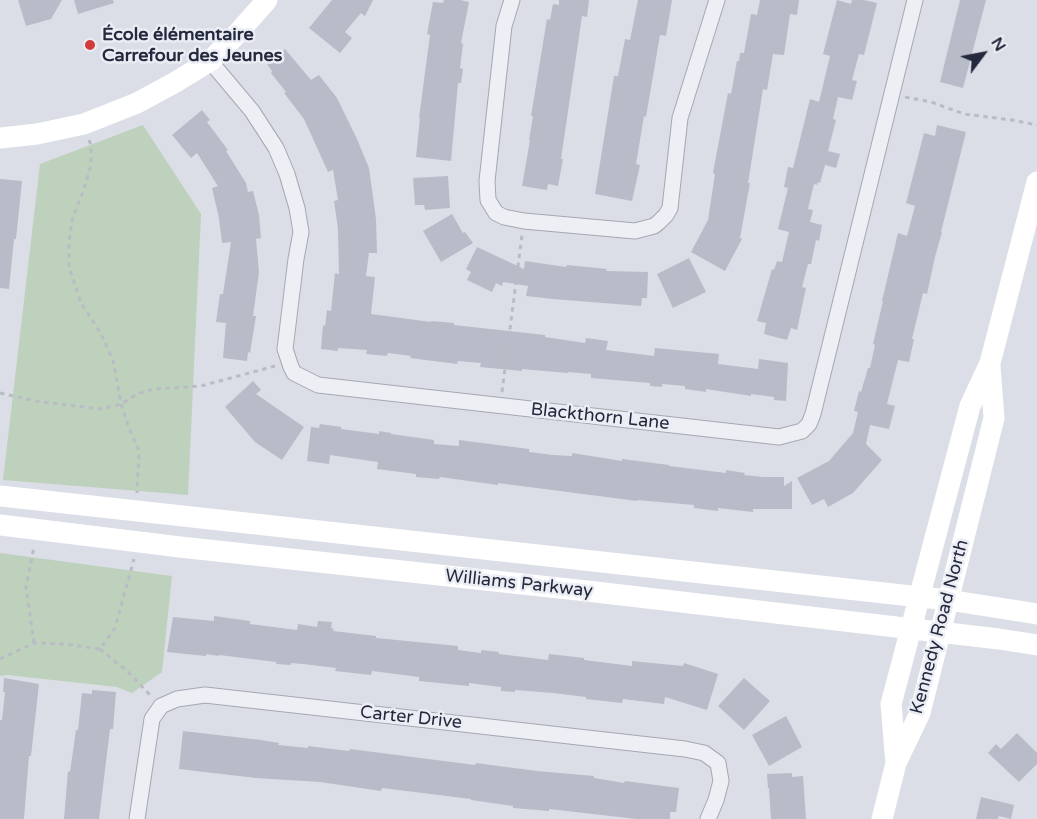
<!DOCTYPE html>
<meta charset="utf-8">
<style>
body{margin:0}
#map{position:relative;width:1037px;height:819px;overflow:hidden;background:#dbdee6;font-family:"Varela Round",sans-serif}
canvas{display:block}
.north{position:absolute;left:953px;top:24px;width:60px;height:60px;-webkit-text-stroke:4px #eaedf4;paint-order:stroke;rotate:58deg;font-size:16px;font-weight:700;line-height:24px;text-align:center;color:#25293d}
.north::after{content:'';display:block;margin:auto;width:21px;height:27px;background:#25293d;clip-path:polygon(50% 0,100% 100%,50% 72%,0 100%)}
</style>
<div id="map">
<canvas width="1037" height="819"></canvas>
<div class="north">N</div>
</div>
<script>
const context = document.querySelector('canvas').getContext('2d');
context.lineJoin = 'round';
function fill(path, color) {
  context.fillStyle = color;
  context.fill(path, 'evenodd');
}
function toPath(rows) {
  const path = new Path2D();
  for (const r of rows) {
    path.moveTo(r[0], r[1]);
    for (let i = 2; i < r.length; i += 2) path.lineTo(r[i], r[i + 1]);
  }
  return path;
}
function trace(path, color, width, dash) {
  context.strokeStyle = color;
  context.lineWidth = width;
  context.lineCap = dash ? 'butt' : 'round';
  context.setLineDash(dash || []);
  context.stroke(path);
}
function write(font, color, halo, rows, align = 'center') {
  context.font = font + ' "Varela Round",sans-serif';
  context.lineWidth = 5;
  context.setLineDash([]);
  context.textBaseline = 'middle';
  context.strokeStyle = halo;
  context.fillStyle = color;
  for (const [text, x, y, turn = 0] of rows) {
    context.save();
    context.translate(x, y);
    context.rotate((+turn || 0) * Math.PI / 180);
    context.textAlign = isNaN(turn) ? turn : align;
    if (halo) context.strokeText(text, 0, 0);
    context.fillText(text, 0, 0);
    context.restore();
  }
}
const green = toPath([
 [143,125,201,214,188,495,3,480,40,164],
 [0,553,172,576,162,672,132,693,117,687,7,675,0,676]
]);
const building = toPath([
 [18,0,62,0,51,19,26,26],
 [74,0,113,0,114,3,78,14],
 [332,0,373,0,365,16,361,13,345,32,352,38,340,53,309,28],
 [444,0,460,0,469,2,461,43,463,44,460,68,463,69,461,83,458,83,451,161,416,157,420,118,419,118,430,35,427,34,433,2,443,3],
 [559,0,589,0,587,17,582,16,561,159,563,159,558,186,548,184,547,190,522,186,530,140,529,140,533,116,531,116,547,19,550,20,553,4,559,5],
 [638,0,672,0,666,36,660,35,646,117,644,116,636,164,640,165,632,201,595,194,614,76,618,76,625,39,630,40],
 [760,0,799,0,797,15,790,14,784,55,773,54,767,90,763,89,748,183,750,183,740,238,742,239,725,271,691,252,708,220,715,174,713,173,728,93,731,94,737,61,739,61,740,53,744,53,751,14,757,15],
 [837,0,851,4,852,0,864,0,877,3,864,55,859,54,852,80,857,81,852,100,838,97,833,119,836,120,828,151,840,154,836,168,825,165,820,183,818,182,817,185,814,184,808,209,813,210,810,222,822,225,819,241,816,240,811,264,808,264,802,287,806,288,797,330,791,328,787,340,764,334,766,323,757,321,772,269,774,270,777,261,782,262,789,232,778,229,788,188,784,187,788,167,793,168,810,99,819,102,830,56,823,54],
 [960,0,986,0,963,88,940,82],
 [285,49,311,80,319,75,337,98,357,139,369,168,376,219,377,253,369,253,366,276,375,277,371,314,431,322,431,321,454,323,454,325,545,335,545,337,585,343,586,338,608,341,606,350,654,356,655,348,719,354,718,364,758,369,759,359,788,363,786,401,774,400,774,397,751,394,751,396,706,389,706,392,685,389,685,386,662,384,662,387,650,386,650,383,591,378,591,374,568,372,568,373,522,369,522,371,480,367,481,363,458,361,457,364,410,358,411,356,388,353,387,356,366,354,367,350,338,348,338,351,321,349,323,325,325,326,327,310,331,311,335,273,339,274,338,229,334,201,338,200,333,170,328,172,304,119,284,93,286,92,271,73,272,71,267,64],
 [202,110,210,120,207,122,228,150,226,151,246,183,248,192,253,191,259,215,261,238,256,239,259,272,253,316,256,316,250,353,248,352,247,361,223,358,226,323,216,322,220,294,223,294,231,242,222,243,219,218,212,188,218,186,197,153,191,158,172,135],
 [937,125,966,132,941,232,942,232,935,257,927,294,923,293,912,339,914,339,909,362,898,360,887,404,895,406,889,429,870,425,866,444,882,460,853,493,828,507,824,499,812,505,797,478,829,461,853,433,858,412,854,411,859,391,861,392,868,368,870,368,875,345,873,344,883,301,882,301,898,233,907,236,915,206,906,203,924,133,935,136],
 [448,176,450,208,425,210,424,205,415,205,413,178],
 [0,179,22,181,16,239,14,239,9,289,0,288],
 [452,214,463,233,465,232,473,243,441,262,423,231],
 [477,247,524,269,525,261,566,267,567,265,607,269,606,271,648,272,647,298,642,298,641,306,553,299,526,296,528,286,503,282,502,286,496,283,492,292,467,280,471,272,466,269],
 [689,258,706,292,673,308,657,274],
 [253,381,261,390,256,394,304,427,282,460,255,442,225,407],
 [320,424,341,427,341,429,379,434,379,431,391,433,391,434,434,440,434,444,459,446,459,440,529,449,529,452,553,455,572,456,572,453,622,461,622,459,669,465,669,466,726,473,726,470,745,473,744,475,763,477,784,477,784,486,792,481,792,509,753,509,753,512,718,508,718,511,694,508,694,505,637,500,637,501,498,483,498,485,440,477,439,479,416,477,416,474,377,469,378,462,330,455,329,464,307,461,311,427,319,428],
 [214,616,250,621,250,624,297,630,298,624,317,627,318,621,332,622,331,628,334,629,333,631,376,636,376,638,458,646,458,650,481,653,481,650,499,652,499,654,548,660,549,654,584,658,584,660,632,666,632,661,683,666,684,663,718,674,707,710,665,697,664,704,623,699,622,703,586,699,586,697,553,693,515,690,515,692,501,691,501,687,469,683,469,686,419,681,419,677,372,671,371,675,335,671,336,668,303,664,291,663,291,665,276,664,276,662,219,655,219,656,206,654,206,656,167,652,173,617,214,621],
 [4,678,39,684,31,756,29,756,24,819,0,819,0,720,2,720,5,692,3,692],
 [744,678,770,701,744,730,718,706],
 [92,690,116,692,113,729,110,729,99,819,64,819,68,771,70,772,76,730,78,730,82,693,92,694],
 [786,716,802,747,769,766,752,735],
 [183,731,261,740,279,743,278,745,308,748,308,746,349,751,350,749,475,765,476,763,537,771,594,776,594,778,624,783,625,781,679,788,676,812,670,812,670,819,637,819,549,809,549,811,513,808,513,806,471,800,471,799,382,788,381,791,320,782,256,778,179,769],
 [1017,733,1037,753,1037,764,1019,782,988,753,996,744,1001,749],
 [792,773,792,777,803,776,806,819,771,819,769,788,768,788,767,774],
 [981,797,1014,805,1011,819,999,816,998,819,976,819]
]);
const path = toPath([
 [905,97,931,102,964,114,1012,120,1037,125],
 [89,140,91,145,91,165,84,189,72,220,69,243,69,267,81,303,100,332,113,360,121,404,129,428,139,451,137,493],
 [502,392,522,235],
 [0,393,36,401,100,409,121,404,137,394,154,389,201,386,275,366],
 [34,643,26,587,34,547],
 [100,649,128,672,151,696],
 [0,659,34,643,66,644,100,649,115,628,134,559]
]);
const street = toPath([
 [512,0,504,26,487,181,488,200,496,213,504,217,524,221,635,231,654,226,659,222,666,215,670,208,680,118,717,0],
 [210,61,252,111,276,148,287,174,297,208,301,232,296,259,285,349,291,367,294,373,318,385,779,437,802,431,809,424,813,414,915,0],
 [137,819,152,719,161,706,177,699,205,695,685,749,704,753,718,763,721,781,716,800,708,819]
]);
const secondary = toPath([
 [0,138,37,134,84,124,137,103,174,83,210,61,237,34,267,0],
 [0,496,948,600,1037,614],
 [0,525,180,547,587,591,999,639,1037,645],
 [896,763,891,704,970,406,990,363,1037,182],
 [882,819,896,763,920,713,994,418,990,366]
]);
const markers = [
 [90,45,6,"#d33b39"]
];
const poiNames = [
 ["École élémentaire",102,35],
 ["Carrefour des Jeunes",102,56]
];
const streetNames = [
 ["Blackthorn Lane",600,417,6],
 ["Williams Parkway",519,584,6],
 ["Kennedy Road North",940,627,-75],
 ["Carter Drive",411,718,6]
];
fill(green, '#bed1bc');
fill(building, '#b8bcc9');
trace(street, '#a4a8b3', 17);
trace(path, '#babcc5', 3, [4.5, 4.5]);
trace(street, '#eeeff5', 15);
trace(secondary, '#fff', 21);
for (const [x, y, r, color] of markers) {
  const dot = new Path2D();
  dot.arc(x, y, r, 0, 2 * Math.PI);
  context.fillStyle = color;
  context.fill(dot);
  trace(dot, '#eaedf4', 2);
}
write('bold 18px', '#25293d', '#eaedf4', poiNames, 'left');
write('18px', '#25293d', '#eaedf4', streetNames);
</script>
